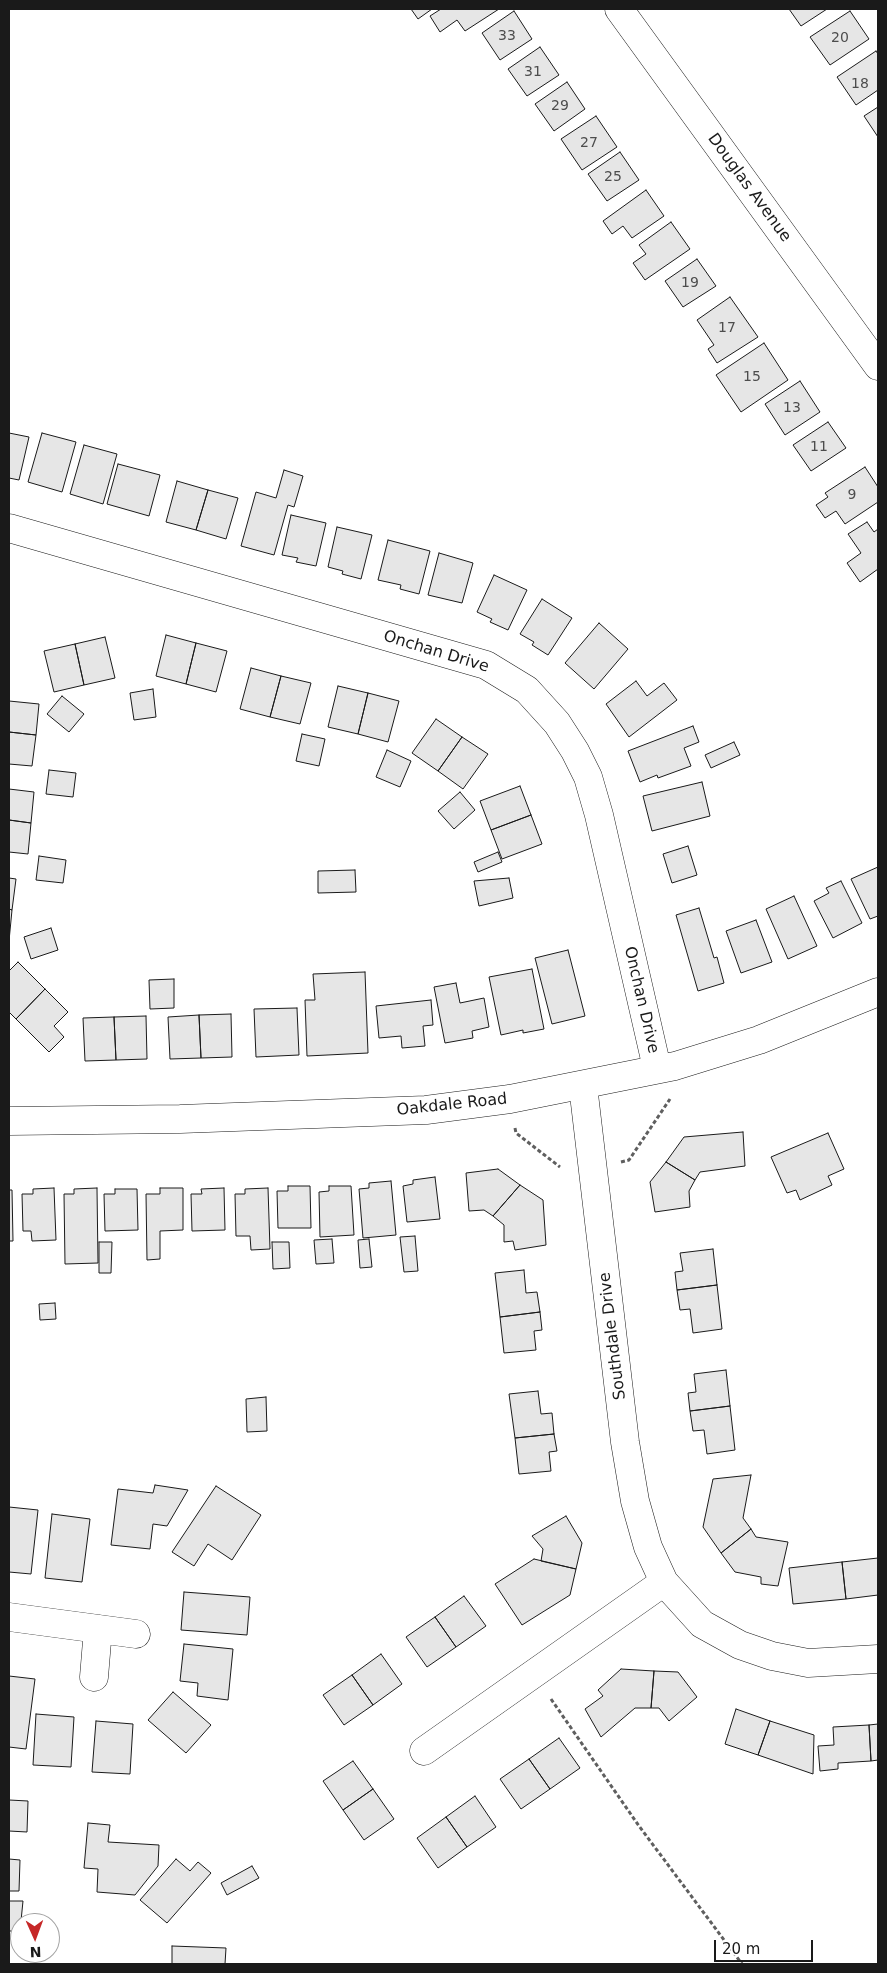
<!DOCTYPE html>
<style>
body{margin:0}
#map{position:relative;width:887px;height:1973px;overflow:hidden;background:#fff;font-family:"DejaVu Sans",sans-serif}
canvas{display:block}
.frame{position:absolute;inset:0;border:10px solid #1a1a1a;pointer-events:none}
.north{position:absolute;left:10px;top:1913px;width:50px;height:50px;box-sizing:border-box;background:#fff;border:1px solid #a3a3a3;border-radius:50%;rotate:178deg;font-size:14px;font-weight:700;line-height:20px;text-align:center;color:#1a1a1a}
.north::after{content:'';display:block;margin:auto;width:18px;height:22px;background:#c62828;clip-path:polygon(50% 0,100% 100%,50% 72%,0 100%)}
.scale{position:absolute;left:714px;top:1940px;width:99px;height:22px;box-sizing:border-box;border:2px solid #1a1a1a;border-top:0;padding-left:6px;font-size:15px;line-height:18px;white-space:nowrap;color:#1a1a1a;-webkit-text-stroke:4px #fff;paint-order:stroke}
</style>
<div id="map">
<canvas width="887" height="1973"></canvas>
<div class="frame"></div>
<div class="north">N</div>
<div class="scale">20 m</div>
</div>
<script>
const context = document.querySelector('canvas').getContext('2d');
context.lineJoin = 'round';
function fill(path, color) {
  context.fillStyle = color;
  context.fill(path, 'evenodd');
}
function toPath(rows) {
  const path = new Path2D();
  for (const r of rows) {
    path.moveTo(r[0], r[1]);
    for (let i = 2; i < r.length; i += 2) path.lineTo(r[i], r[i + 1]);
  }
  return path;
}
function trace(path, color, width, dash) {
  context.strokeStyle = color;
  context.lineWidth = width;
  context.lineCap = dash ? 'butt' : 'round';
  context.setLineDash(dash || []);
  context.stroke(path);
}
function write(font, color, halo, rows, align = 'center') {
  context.font = font + ' "DejaVu Sans",sans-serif';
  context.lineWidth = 4;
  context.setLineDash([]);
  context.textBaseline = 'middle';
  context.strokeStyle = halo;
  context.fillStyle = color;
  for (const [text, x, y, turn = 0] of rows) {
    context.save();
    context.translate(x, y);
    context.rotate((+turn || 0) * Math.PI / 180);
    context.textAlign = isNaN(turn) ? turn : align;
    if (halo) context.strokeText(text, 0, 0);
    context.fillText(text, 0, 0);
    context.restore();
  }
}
const building = toPath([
 [411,9,432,9,418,19,411,9],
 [441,9,499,9,465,31,457,20,440,32,430,16,441,9],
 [789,9,827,9,801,26,789,9],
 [514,11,532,39,500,60,482,33,514,11],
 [850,11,869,39,830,65,810,37,850,11],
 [540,47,559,75,527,96,508,69,540,47],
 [876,51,878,54,878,90,856,105,837,77,876,51],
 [567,82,585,109,554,131,535,104,567,82],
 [878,107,878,137,864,116,878,107],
 [596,116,617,147,582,170,561,139,596,116],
 [620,152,639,180,607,201,588,174,620,152],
 [646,190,664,216,632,238,623,226,612,234,603,221,646,190],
 [671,222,690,249,645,280,633,263,646,254,639,245,671,222],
 [697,259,716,286,683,307,665,281,697,259],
 [730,297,758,337,717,363,708,349,714,345,697,320,730,297],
 [764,343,788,380,741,412,716,375,764,343],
 [800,381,820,412,785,435,765,404,800,381],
 [828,422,846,448,811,471,793,445,828,422],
 [9,433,29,437,19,480,9,478,9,433],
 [42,433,76,442,62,492,28,482,42,433],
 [84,445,117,454,103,504,70,494,84,445],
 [118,464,160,475,149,516,107,504,118,464],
 [865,467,878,487,878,502,845,524,836,511,825,518,816,505,828,497,825,493,865,467],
 [284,470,303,476,294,507,288,505,274,555,241,546,256,492,276,498,284,470],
 [177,481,208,490,196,530,166,522,177,481],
 [208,490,238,498,226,539,196,530,208,490],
 [291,515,326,523,316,566,296,562,298,558,282,555,291,515],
 [867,522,874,532,878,529,878,569,860,582,847,563,861,553,848,534,867,522],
 [337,527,372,535,361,579,342,574,343,571,328,567,337,527],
 [388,540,430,551,419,594,400,589,401,585,378,580,388,540],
 [439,553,473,563,462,603,428,595,439,553],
 [494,575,527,590,508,630,490,622,492,619,477,612,494,575],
 [542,599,572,618,548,655,532,645,534,642,520,634,542,599],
 [599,623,628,649,594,689,565,663,599,623],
 [166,635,196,643,186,684,156,676,166,635],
 [105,637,115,678,84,685,75,644,105,637],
 [196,643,227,651,216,692,186,684,196,643],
 [75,644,84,685,54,692,44,651,75,644],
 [251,668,281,676,270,717,240,709,251,668],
 [281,676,311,683,300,724,270,717,281,676],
 [636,681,647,696,664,683,677,700,629,737,606,704,636,681],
 [338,686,368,693,358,734,328,727,338,686],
 [153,689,156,717,134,720,130,693,153,689],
 [368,693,399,701,388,742,358,734,368,693],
 [62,696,84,714,69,732,47,714,62,696],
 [9,701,39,704,36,735,9,732,9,701],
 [436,719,462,737,438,771,412,753,436,719],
 [693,726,699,742,684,748,691,766,658,778,657,775,640,782,628,751,693,726],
 [9,732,36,735,32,766,9,764,9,732],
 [302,734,325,739,319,766,296,761,302,734],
 [462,737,488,754,463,789,438,771,462,737],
 [734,742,740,755,711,768,705,755,734,742],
 [387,750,411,761,400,787,376,777,387,750],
 [49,770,76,773,73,797,46,794,49,770],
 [702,782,710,816,652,831,643,796,702,782],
 [520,786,531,815,491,830,480,801,520,786],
 [9,789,34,792,31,823,9,820,9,789],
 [460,792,475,810,454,829,438,811,460,792],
 [531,815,542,844,502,859,491,830,531,815],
 [9,820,31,823,28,854,9,852,9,820],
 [688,846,697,875,672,883,663,854,688,846],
 [498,852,502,862,478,872,474,862,498,852],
 [39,856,66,860,63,883,36,880,39,856],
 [878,867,878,916,870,919,851,879,878,867],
 [355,870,356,892,318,893,318,871,355,870],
 [9,878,16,879,12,910,9,909,9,878],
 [509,878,513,898,479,906,474,881,509,878],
 [841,881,862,923,833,938,814,901,829,893,826,888,841,881],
 [794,896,817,946,788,959,766,909,794,896],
 [699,908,714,958,717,957,724,983,698,991,676,915,699,908],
 [9,909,12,910,9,941,9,909],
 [756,920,772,962,741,973,726,931,756,920],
 [51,928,58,950,31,959,24,937,51,928],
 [568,950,585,1016,552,1024,535,958,568,950],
 [18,962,45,989,16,1019,9,1012,9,971,18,962],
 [532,969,544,1029,523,1033,523,1030,501,1035,489,977,532,969],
 [365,972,368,1053,307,1056,305,1000,315,1000,313,974,365,972],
 [174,979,174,1008,150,1009,149,980,174,979],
 [456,983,460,1003,484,998,489,1027,472,1031,473,1038,445,1043,434,987,456,983],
 [45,989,68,1012,54,1026,64,1037,49,1052,16,1019,45,989],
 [431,1000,433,1025,423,1026,425,1046,402,1048,401,1036,379,1038,376,1006,431,1000],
 [297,1008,299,1055,256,1057,254,1009,297,1008],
 [231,1014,232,1057,201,1058,199,1015,231,1014],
 [199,1015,201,1058,170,1059,168,1017,199,1015],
 [146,1016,147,1059,116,1060,114,1017,146,1016],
 [114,1017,116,1060,85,1061,83,1018,114,1017],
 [743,1132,745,1166,700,1172,695,1180,666,1162,684,1137,743,1132],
 [828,1133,844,1169,828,1176,832,1185,800,1200,796,1190,787,1193,771,1157,828,1133],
 [666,1162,695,1180,689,1191,690,1207,655,1212,650,1182,666,1162],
 [498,1169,520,1185,493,1216,484,1210,469,1211,466,1173,498,1169],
 [435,1177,440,1219,407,1222,403,1186,413,1184,413,1180,435,1177],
 [391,1181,396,1235,363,1238,359,1189,369,1188,369,1183,391,1181],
 [520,1185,543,1200,546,1245,515,1250,513,1241,504,1242,504,1225,493,1216,520,1185],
 [288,1186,310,1186,311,1228,278,1228,277,1191,288,1191,288,1186],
 [329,1186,351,1186,354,1235,320,1237,319,1192,329,1191,329,1186],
 [54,1188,56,1240,32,1241,31,1231,23,1231,22,1194,33,1194,33,1189,54,1188],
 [97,1188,98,1263,65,1264,64,1194,74,1194,74,1189,97,1188],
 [160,1188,183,1188,183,1230,160,1231,160,1259,147,1260,146,1194,160,1194,160,1188],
 [224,1188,225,1230,192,1231,191,1194,202,1194,201,1189,224,1188],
 [268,1188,270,1249,251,1250,250,1236,236,1236,235,1194,245,1194,245,1189,268,1188],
 [115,1189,137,1189,138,1230,105,1231,104,1194,115,1194,115,1189],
 [9,1190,12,1190,13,1241,9,1241,9,1190],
 [415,1236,418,1271,404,1272,400,1237,415,1236],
 [332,1239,334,1263,316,1264,314,1240,332,1239],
 [369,1239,372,1267,360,1268,358,1240,369,1239],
 [99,1242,112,1242,111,1273,99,1273,99,1242],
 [272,1242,289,1242,290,1268,273,1269,272,1242],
 [713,1249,717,1285,677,1290,675,1272,683,1271,680,1253,713,1249],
 [524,1270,526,1293,537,1292,540,1312,500,1317,495,1273,524,1270],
 [717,1285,722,1329,693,1333,690,1309,680,1310,677,1290,717,1285],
 [55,1303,56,1319,40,1320,39,1304,55,1303],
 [540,1312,542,1330,534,1331,536,1350,504,1353,500,1317,540,1312],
 [726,1370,730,1406,690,1411,688,1393,696,1392,694,1374,726,1370],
 [538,1391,541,1414,552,1413,554,1434,515,1438,509,1394,538,1391],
 [266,1397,267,1431,247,1432,246,1399,266,1397],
 [730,1406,735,1450,707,1454,704,1430,693,1431,690,1411,730,1406],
 [554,1434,557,1451,549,1452,551,1471,519,1474,515,1438,554,1434],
 [751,1475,743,1518,751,1529,721,1553,703,1527,713,1479,751,1475],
 [155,1485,188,1490,167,1526,153,1524,150,1549,111,1545,118,1489,153,1493,155,1485],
 [216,1486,261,1515,232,1560,208,1544,194,1566,172,1552,216,1486],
 [9,1507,38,1510,31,1574,9,1572,9,1507],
 [52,1514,90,1519,82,1582,45,1578,52,1514],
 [566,1516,582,1543,576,1569,541,1561,543,1549,532,1536,566,1516],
 [751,1529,756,1537,788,1542,778,1586,761,1584,761,1577,735,1572,721,1553,751,1529],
 [878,1558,878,1595,846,1599,842,1562,878,1558],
 [534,1559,576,1569,570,1595,522,1625,495,1584,534,1559],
 [842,1562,846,1599,793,1604,789,1568,842,1562],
 [184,1592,250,1597,247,1635,181,1630,184,1592],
 [464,1596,486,1626,456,1647,435,1617,464,1596],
 [435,1617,456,1647,427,1667,406,1637,435,1617],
 [184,1644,233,1649,228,1700,197,1696,198,1683,180,1681,184,1644],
 [381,1654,402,1684,373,1705,352,1675,381,1654],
 [621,1669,654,1671,651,1708,635,1708,601,1737,585,1709,603,1696,598,1690,621,1669],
 [654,1671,678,1672,697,1697,669,1721,659,1708,651,1708,654,1671],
 [352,1675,373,1705,344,1725,323,1695,352,1675],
 [9,1676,35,1679,26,1749,9,1747,9,1676],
 [173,1692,211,1725,186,1753,148,1720,173,1692],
 [736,1709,770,1721,758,1755,725,1744,736,1709],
 [36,1714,74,1717,71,1767,33,1765,36,1714],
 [96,1721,133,1724,130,1774,92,1772,96,1721],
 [770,1721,814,1735,813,1774,758,1755,770,1721],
 [878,1724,878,1760,871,1761,869,1725,878,1724],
 [869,1725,871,1761,838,1763,838,1769,820,1771,818,1746,834,1745,833,1727,869,1725],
 [559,1738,580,1768,550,1789,529,1759,559,1738],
 [529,1759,550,1789,521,1809,500,1779,529,1759],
 [353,1761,373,1789,343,1810,323,1781,353,1761],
 [373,1789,394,1819,364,1840,343,1810,373,1789],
 [475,1796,496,1827,467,1847,446,1817,475,1796],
 [9,1800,28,1801,27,1832,9,1831,9,1800],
 [446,1817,467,1847,438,1868,417,1838,446,1817],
 [88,1823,110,1825,108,1842,159,1845,158,1866,135,1895,97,1892,98,1869,84,1868,88,1823],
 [9,1859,20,1860,19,1891,9,1891,9,1859],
 [176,1859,190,1871,198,1862,211,1873,167,1923,140,1900,176,1859],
 [252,1866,259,1878,227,1895,221,1883,252,1866],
 [9,1901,23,1901,20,1931,9,1931,9,1901],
 [172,1946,226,1948,225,1964,172,1964,172,1946]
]);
const path = toPath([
 [515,1128,516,1133,560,1167],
 [621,1162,629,1160,670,1099],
 [551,1699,639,1826,742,1964]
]);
const minor = toPath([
 [619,9,878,366],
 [9,528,486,665,527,690,557,723,575,751,588,777,599,815,657,1068],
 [583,1086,625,1442,635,1501,648,1547,664,1582,702,1624,740,1645,772,1656,808,1663,878,1659],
 [9,1617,136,1634],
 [94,1677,98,1629],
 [424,1751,664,1582]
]);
const tertiary = toPath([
 [9,1121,180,1119,426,1110,510,1099,675,1066,759,1040,878,992]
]);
const numberNames = [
 ["33",507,36],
 ["20",840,38],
 ["31",533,72],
 ["18",860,84],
 ["29",560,106],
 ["27",589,143],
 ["25",613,177],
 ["19",690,283],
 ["17",727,328],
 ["15",752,377],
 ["13",792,408],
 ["11",819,447],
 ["9",852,495]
];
const streetNames = [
 ["Douglas Avenue",749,188,54],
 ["Onchan Drive",436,652,17],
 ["Onchan Drive",641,1000,77],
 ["Oakdale Road",452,1105,-6],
 ["Southdale Drive",613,1336,-97]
];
fill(building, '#e6e6e6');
trace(building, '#1a1a1a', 1);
trace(minor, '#1a1a1a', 29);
trace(tertiary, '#1a1a1a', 29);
trace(path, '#5f5f5f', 3, [4, 2.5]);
trace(minor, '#fff', 28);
trace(tertiary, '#fff', 28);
write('14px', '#4d4d4d', null, numberNames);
write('16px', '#1a1a1a', '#fff', streetNames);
</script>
